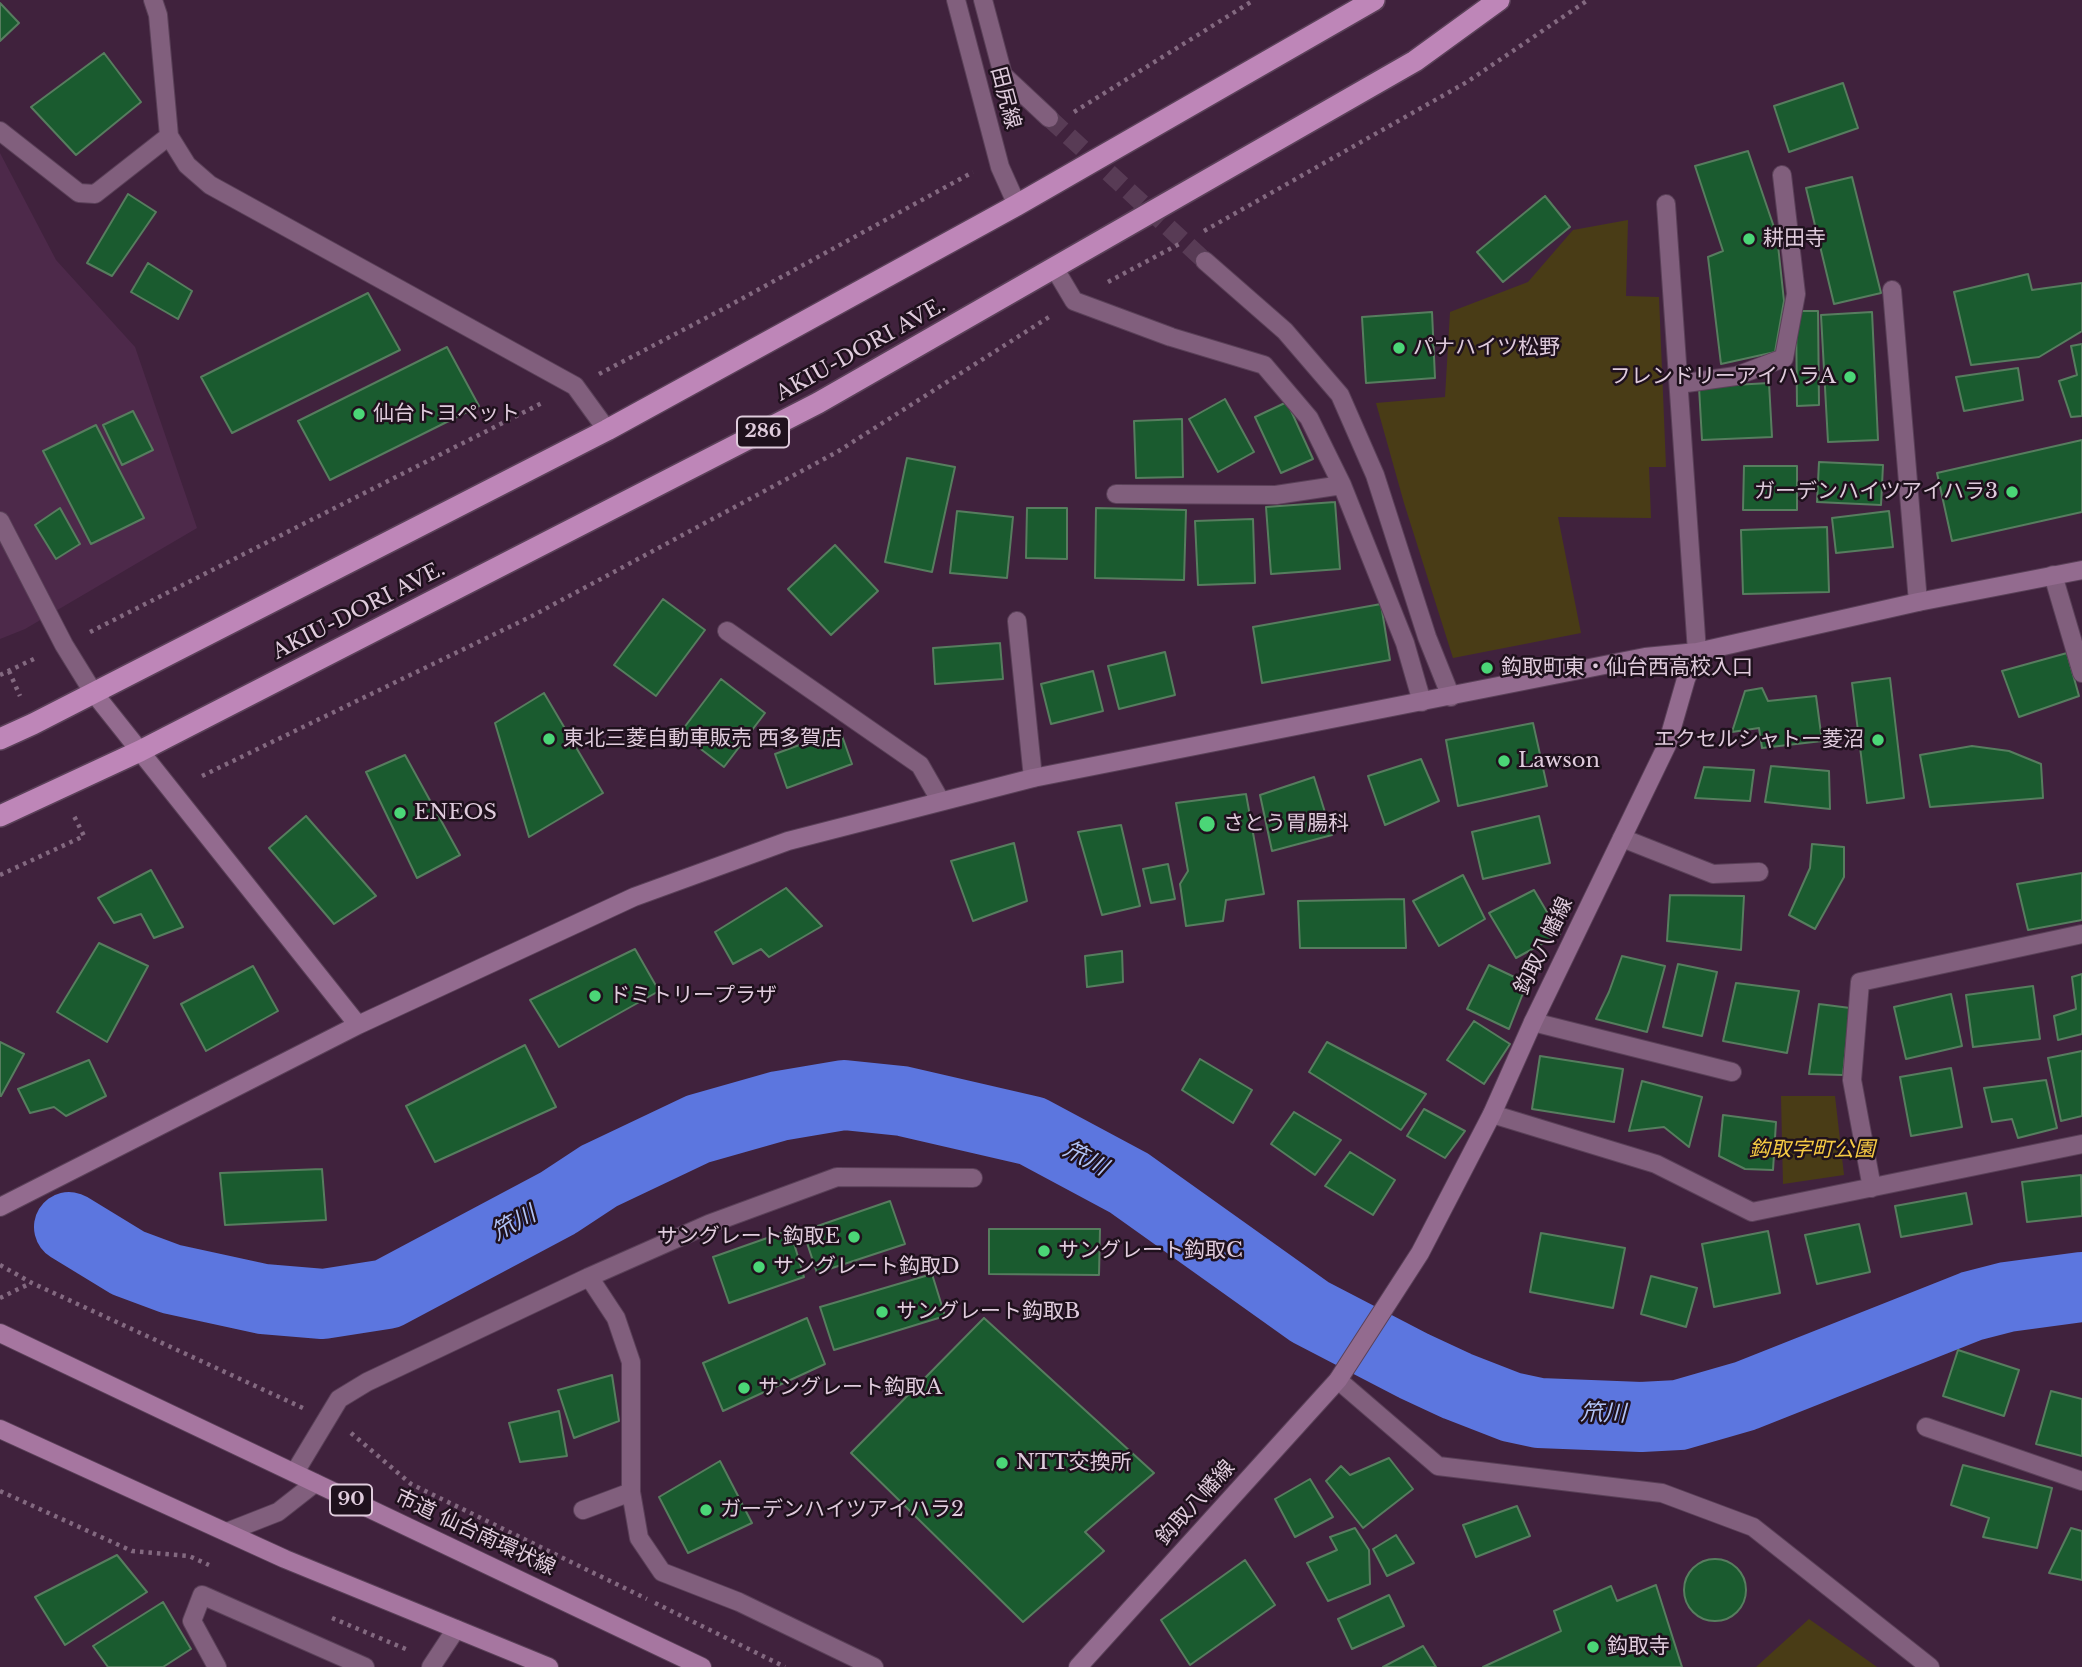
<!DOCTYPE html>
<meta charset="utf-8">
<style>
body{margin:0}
canvas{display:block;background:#40223d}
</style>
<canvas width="2082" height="1667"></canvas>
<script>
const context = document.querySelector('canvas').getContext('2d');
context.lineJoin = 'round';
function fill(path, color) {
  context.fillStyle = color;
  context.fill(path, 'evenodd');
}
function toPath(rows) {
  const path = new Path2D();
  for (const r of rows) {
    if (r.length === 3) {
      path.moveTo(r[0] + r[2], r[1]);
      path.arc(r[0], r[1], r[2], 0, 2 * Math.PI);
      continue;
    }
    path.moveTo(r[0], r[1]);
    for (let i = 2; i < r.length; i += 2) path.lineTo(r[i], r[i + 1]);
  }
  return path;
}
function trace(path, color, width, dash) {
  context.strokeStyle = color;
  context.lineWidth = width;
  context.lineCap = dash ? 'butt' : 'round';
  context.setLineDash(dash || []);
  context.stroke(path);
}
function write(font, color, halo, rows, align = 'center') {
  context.font = font + ' "Libre Baskerville","Noto Sans JP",serif';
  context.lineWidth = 5;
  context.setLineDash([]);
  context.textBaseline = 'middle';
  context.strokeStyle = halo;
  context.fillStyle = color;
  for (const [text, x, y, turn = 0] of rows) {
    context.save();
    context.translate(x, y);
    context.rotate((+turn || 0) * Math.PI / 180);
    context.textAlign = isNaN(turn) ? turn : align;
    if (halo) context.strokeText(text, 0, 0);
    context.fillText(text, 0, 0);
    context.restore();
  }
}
const built = toPath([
 [0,153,56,260,135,347,197,528,25,629,0,639]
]);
const green = toPath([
 [1628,220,1626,296,1659,297,1666,467,1649,467,1651,518,1558,517,1581,633,1453,658,1404,503,1376,403,1445,397,1450,312,1528,282,1573,230],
 [1781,1096,1835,1096,1844,1175,1783,1184],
 [1809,1619,1877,1667,1756,1667]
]);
const river = toPath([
 [69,1227,128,1263,171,1279,263,1299,323,1304,387,1294,558,1203,599,1176,698,1129,779,1106,844,1095,902,1101,1032,1131,1129,1183,1310,1312,1414,1366,1457,1386,1511,1407,1539,1413,1641,1417,1679,1415,1745,1396,1972,1306,2007,1297,2082,1287]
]);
const building = toPath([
 [0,3,19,23,0,41,0,3],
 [104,53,141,102,76,155,31,107,104,53],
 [1843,83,1858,128,1789,152,1774,106,1843,83],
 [1748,151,1777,236,1784,301,1775,352,1721,364,1708,257,1723,251,1695,166,1748,151],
 [1852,177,1881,293,1834,304,1806,188,1852,177],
 [128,194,156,212,112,276,87,263,128,194],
 [1545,196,1570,227,1503,282,1477,252,1545,196],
 [148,263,192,291,178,319,131,292,148,263],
 [2028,274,2032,290,2082,283,2082,331,2039,357,1971,365,1954,292,2028,274],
 [368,293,400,350,232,433,201,377,368,293],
 [1796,311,1818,311,1819,405,1797,406,1796,311],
 [1432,312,1435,378,1366,383,1362,317,1432,312],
 [1872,312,1878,440,1828,442,1821,315,1872,312],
 [2082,344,2082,416,2071,417,2059,381,2077,375,2071,346,2082,344],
 [447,347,479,406,330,480,298,421,447,347],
 [2018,368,2023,400,1964,411,1956,377,2018,368],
 [1769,383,1772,437,1702,440,1699,387,1769,383],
 [1225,399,1254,452,1218,472,1189,419,1225,399],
 [1287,402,1313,459,1281,473,1255,417,1287,402],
 [133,411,153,450,122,465,103,425,133,411],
 [1182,419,1183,477,1136,478,1134,421,1182,419],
 [96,425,144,518,91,544,43,451,96,425],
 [2082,440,2082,512,1952,541,1937,473,2082,440],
 [907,458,955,467,932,572,885,562,907,458],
 [1819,462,1883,465,1881,505,1817,502,1819,462],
 [1744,466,1797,466,1797,510,1743,510,1744,466],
 [1335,502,1340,569,1271,574,1266,507,1335,502],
 [60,508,80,544,56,559,35,525,60,508],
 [1027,508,1067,508,1067,559,1026,558,1027,508],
 [1096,508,1186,510,1184,580,1095,578,1096,508],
 [957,511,1013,517,1007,578,950,573,957,511],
 [1889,511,1893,547,1836,553,1832,518,1889,511],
 [1253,519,1255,583,1198,585,1195,521,1253,519],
 [1827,527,1829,592,1743,594,1741,530,1827,527],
 [835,545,878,591,831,635,788,589,835,545],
 [663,599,705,630,656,696,614,665,663,599],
 [1381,604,1390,660,1262,683,1253,627,1381,604],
 [1000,643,1003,679,935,684,933,648,1000,643],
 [1165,652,1175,695,1119,709,1108,666,1165,652],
 [2067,653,2079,696,2019,717,2002,671,2067,653],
 [1093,671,1103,711,1051,724,1041,684,1093,671],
 [1890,678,1904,798,1867,803,1852,683,1890,678],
 [721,679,765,713,724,767,680,733,721,679],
 [1762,688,1768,701,1816,696,1822,741,1762,748,1759,728,1732,732,1745,691,1762,688],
 [544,693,603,793,529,837,495,723,544,693],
 [1533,723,1547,786,1458,806,1446,740,1533,723],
 [840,730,852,764,787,788,775,754,840,730],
 [1972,746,2009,751,2041,764,2043,798,1930,807,1920,755,1972,746],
 [405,755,460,855,417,878,366,772,405,755],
 [1421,759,1439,801,1385,825,1368,776,1421,759],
 [1771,766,1829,771,1830,809,1765,802,1771,766],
 [1704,767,1754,770,1750,801,1695,798,1704,767],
 [1314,777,1332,835,1272,851,1260,795,1314,777],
 [1246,794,1264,894,1226,900,1223,921,1186,926,1180,884,1188,871,1176,803,1246,794],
 [306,816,376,896,334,924,269,848,306,816],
 [1539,816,1550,863,1483,879,1472,832,1539,816],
 [1121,825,1140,906,1102,915,1078,832,1121,825],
 [1014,843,1027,901,973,921,951,861,1014,843],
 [1812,844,1844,847,1844,877,1815,929,1789,915,1810,868,1812,844],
 [1168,864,1175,899,1151,903,1143,869,1168,864],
 [151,870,183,927,154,938,141,914,114,923,98,898,151,870],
 [2082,873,2082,920,2028,930,2017,884,2082,873],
 [1463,875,1485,919,1439,946,1413,901,1463,875],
 [786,888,822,926,769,957,761,949,733,964,715,932,786,888],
 [1534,890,1560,934,1516,958,1489,913,1534,890],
 [1670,895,1744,896,1741,950,1667,941,1670,895],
 [1404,899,1406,948,1300,948,1298,901,1404,899],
 [99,943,148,966,107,1042,57,1012,99,943],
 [635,949,659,991,559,1047,530,1000,635,949],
 [1122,951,1123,982,1087,987,1085,956,1122,951],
 [1622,956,1665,966,1647,1032,1596,1019,1609,992,1622,956],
 [1678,964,1717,972,1702,1036,1663,1027,1678,964],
 [1489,965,1527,983,1509,1029,1467,1009,1489,965],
 [253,966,278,1011,206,1051,181,1004,253,966],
 [2082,974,2082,1034,2058,1040,2054,1016,2076,1009,2072,977,2082,974],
 [1736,983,1799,991,1787,1053,1723,1041,1736,983],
 [2033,986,2040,1039,1973,1047,1966,995,2033,986],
 [1951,994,1962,1046,1906,1059,1894,1007,1951,994],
 [1819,1004,1850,1008,1843,1075,1809,1074,1819,1004],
 [1474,1021,1510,1044,1484,1084,1447,1060,1474,1021],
 [0,1042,24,1054,1,1096,0,1096,0,1042],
 [1327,1042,1426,1094,1401,1130,1309,1072,1327,1042],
 [525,1045,556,1107,435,1162,406,1106,525,1045],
 [2082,1051,2082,1116,2061,1121,2048,1058,2082,1051],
 [1540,1056,1623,1069,1614,1122,1532,1109,1540,1056],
 [1200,1059,1252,1090,1233,1123,1182,1090,1200,1059],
 [89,1060,106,1096,66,1116,54,1107,30,1113,18,1089,89,1060],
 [1951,1068,1962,1127,1911,1136,1900,1077,1951,1068],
 [2046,1080,2057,1128,2018,1138,2012,1119,1992,1122,1984,1088,2046,1080],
 [1642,1081,1702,1097,1689,1147,1664,1127,1629,1131,1642,1081],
 [1424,1109,1465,1131,1445,1158,1407,1136,1424,1109],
 [1294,1112,1341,1140,1315,1175,1271,1144,1294,1112],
 [1723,1115,1776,1122,1773,1170,1745,1169,1719,1156,1723,1115],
 [1350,1152,1395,1180,1373,1215,1325,1186,1350,1152],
 [322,1169,326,1220,225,1225,220,1173,322,1169],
 [2081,1175,2082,1216,2027,1222,2022,1182,2081,1175],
 [1966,1193,1972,1224,1901,1237,1895,1206,1966,1193],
 [890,1201,905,1244,817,1273,803,1231,890,1201],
 [1859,1224,1870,1272,1817,1284,1805,1235,1859,1224],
 [989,1229,1100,1229,1099,1275,989,1274,989,1229],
 [790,1230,804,1277,729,1303,713,1257,790,1230],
 [1768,1231,1780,1293,1714,1307,1702,1244,1768,1231],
 [1541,1233,1625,1248,1613,1308,1530,1292,1541,1233],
 [932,1274,945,1316,834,1350,820,1307,932,1274],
 [1651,1276,1697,1288,1686,1327,1641,1314,1651,1276],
 [807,1318,825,1364,723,1411,703,1363,807,1318],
 [984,1318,1154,1473,1085,1532,1104,1551,1023,1622,851,1453,984,1318],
 [1958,1350,2019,1370,2004,1416,1943,1396,1958,1350],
 [612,1375,619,1421,574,1438,558,1390,612,1375],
 [2051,1391,2082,1399,2082,1456,2036,1444,2051,1391],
 [559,1411,567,1456,520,1462,509,1423,559,1411],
 [1389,1458,1413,1489,1363,1528,1326,1481,1341,1466,1350,1475,1389,1458],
 [720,1461,752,1523,688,1553,659,1497,720,1461],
 [1963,1465,2052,1488,2037,1548,1983,1537,1989,1518,1951,1505,1963,1465],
 [1310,1479,1333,1517,1295,1537,1275,1499,1310,1479],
 [1517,1506,1530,1536,1476,1557,1463,1525,1517,1506],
 [1355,1528,1369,1550,1370,1584,1328,1601,1307,1563,1337,1550,1330,1537,1355,1528],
 [2071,1528,2082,1531,2082,1580,2049,1573,2071,1528],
 [1396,1535,1414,1563,1387,1576,1373,1549,1396,1535],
 [117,1555,147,1592,65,1645,35,1597,117,1555],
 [1715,1590,31],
 [1245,1560,1275,1605,1190,1665,1161,1620,1245,1560],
 [1656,1585,1682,1667,1483,1667,1561,1631,1554,1611,1611,1586,1617,1601,1656,1585],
 [1389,1595,1404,1626,1352,1649,1338,1619,1389,1595],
 [163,1602,191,1649,163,1667,108,1667,93,1646,163,1602],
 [1423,1646,1436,1667,1383,1667,1423,1646]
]);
const streetTunnel = toPath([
 [1049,118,1205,261]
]);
const path = toPath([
 [1074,112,1254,0],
 [1204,231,1467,82,1588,0],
 [1108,282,1181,243],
 [599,374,723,309,973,172],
 [90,632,544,402],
 [9,671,20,696],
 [0,675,38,657],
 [202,776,532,616,837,452,1049,317],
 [0,875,84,836,74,816],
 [0,1265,32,1283,303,1408],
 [0,1298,31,1283],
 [351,1433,411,1484,647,1599],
 [0,1491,132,1551,189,1556,209,1565],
 [655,1603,785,1667],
 [332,1618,408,1650]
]);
const lane = toPath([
 [1679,384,1736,376,1784,358,1796,294,1782,175],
 [0,521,64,645,93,692],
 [1622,838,1713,874,1759,872]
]);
const street = toPath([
 [153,0,158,15,169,136,187,165,210,185,575,386,607,430],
 [956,0,1000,167,1017,205],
 [983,0,1003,75,1049,118],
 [0,131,79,193,95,194,169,136],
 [1666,204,1697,652],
 [1205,261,1285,331,1340,395,1375,475,1427,637,1451,697],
 [1055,269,1074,301,1171,337,1264,365,1309,418,1342,485,1405,643,1422,702],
 [1892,290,1918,602],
 [1116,494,1276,495,1342,485],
 [2053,575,2082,673],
 [1017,621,1033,778],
 [727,631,920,765,940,800],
 [1533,1022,1732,1072],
 [1492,1114,1656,1164,1752,1212,2082,1144],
 [1872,1188,1852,1080,1860,982,2082,934],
 [1338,1380,1438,1466,1662,1493,1753,1527,1930,1667],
 [1926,1427,2082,1481],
 [295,1472,339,1399,367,1382,589,1277],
 [631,1492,639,1538,662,1572,739,1602,874,1667],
 [583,1510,631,1492,631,1362,616,1318,589,1277,709,1224,837,1177,973,1178],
 [227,1532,278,1512,315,1483],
 [217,1667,192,1621,202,1595,365,1667],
 [431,1667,456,1629]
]);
const secondary = toPath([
 [93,692,358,1025],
 [0,1207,358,1025,634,897,788,841,1033,778,1645,657,1697,652,1918,602,2082,570],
 [1078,1667,1338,1380,1420,1253,1492,1114,1533,1022,1667,745,1686,679,1697,652]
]);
const primary = toPath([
 [0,1333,702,1667],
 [0,1429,285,1559,549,1667]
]);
const highway = toPath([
 [0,739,33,724,607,430,1017,205,1374,0],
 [0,816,140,751,818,403,1415,61,1499,0]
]);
const markers = [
 [1749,239,7,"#4bd677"],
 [1399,348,7,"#4bd677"],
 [1850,377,7,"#4bd677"],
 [359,414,7,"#4bd677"],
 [2012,492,7,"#4bd677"],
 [1487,668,7,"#4bd677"],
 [549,739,7,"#4bd677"],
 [1878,740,7,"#4bd677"],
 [1504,761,7,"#4bd677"],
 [400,813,7,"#4bd677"],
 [1207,824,9,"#4bd677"],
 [595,996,7,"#4bd677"],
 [854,1237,7,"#4bd677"],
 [1044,1251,7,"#4bd677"],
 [759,1267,7,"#4bd677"],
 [882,1312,7,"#4bd677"],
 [744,1388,7,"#4bd677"],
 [1002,1463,7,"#4bd677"],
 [706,1510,7,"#4bd677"],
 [1593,1647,7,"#4bd677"]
];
const shields = [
 [763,432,52],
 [351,1500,42]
];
const shieldNames = [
 ["286",763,432],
 ["90",351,1500]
];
const streetNames = [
 ["田尻線",1005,98,75],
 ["AKIU-DORI AVE.",861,350,-29],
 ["AKIU-DORI AVE.",359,611,-27],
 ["鈎取八幡線",1544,946,-64],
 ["鈎取八幡線",1196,1503,-48],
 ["市道 仙台南環状線",475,1533,25]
];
const poiNames = [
 ["耕田寺",1763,239],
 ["パナハイツ松野",1413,348],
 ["フレンドリーアイハラA",1836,377,"right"],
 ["仙台トヨペット",373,414],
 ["ガーデンハイツアイハラ3",1998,492,"right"],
 ["鈎取町東・仙台西高校入口",1501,668],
 ["東北三菱自動車販売 西多賀店",563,739],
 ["エクセルシャトー菱沼",1864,740,"right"],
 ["Lawson",1518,761],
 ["ENEOS",414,813],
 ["さとう胃腸科",1223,824],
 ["ドミトリープラザ",609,996],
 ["サングレート鈎取E",840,1237,"right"],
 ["サングレート鈎取C",1058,1251],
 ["サングレート鈎取D",773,1267],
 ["サングレート鈎取B",896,1312],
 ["サングレート鈎取A",758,1388],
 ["NTT交換所",1016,1463],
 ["ガーデンハイツアイハラ2",720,1510],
 ["鈎取寺",1607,1647]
];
const parkNames = [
 ["鈎取字町公園",1812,1150]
];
const waterNames = [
 ["笊川",1085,1159,28],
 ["笊川",514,1224,-29],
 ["笊川",1603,1414,1]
];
fill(built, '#4d294a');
fill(green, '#493c16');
trace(river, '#5c76df', 70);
fill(building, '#1a5b2f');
trace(building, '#577d5f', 2);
trace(streetTunnel, '#583b55', 18, [18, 9]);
trace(lane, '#5a4058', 20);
trace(street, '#5a4058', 20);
trace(secondary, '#5a4058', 20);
trace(primary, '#5a4058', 20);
trace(highway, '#5a4058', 24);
trace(path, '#836980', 4.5, [3.5, 5]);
trace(lane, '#815f7d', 18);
trace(street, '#815f7d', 18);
trace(secondary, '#936b8f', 18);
trace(primary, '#a676a0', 18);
trace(highway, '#be86b8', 21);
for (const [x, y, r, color] of markers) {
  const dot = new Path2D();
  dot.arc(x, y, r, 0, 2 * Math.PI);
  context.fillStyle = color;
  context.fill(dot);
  trace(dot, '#1f111d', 2.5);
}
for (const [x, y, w] of shields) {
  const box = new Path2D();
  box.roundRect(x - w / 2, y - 15.5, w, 31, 5);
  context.fillStyle = '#1f111d';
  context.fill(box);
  trace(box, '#dfcbdc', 2);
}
write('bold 19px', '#dfcbdc', null, shieldNames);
write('21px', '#dfcbdc', '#1f111d', streetNames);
write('21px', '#dfcbdc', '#1f111d', poiNames, 'left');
write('italic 21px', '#f6ca43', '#1f111d', parkNames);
write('italic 23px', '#b1c3f7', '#1f111d', waterNames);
</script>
